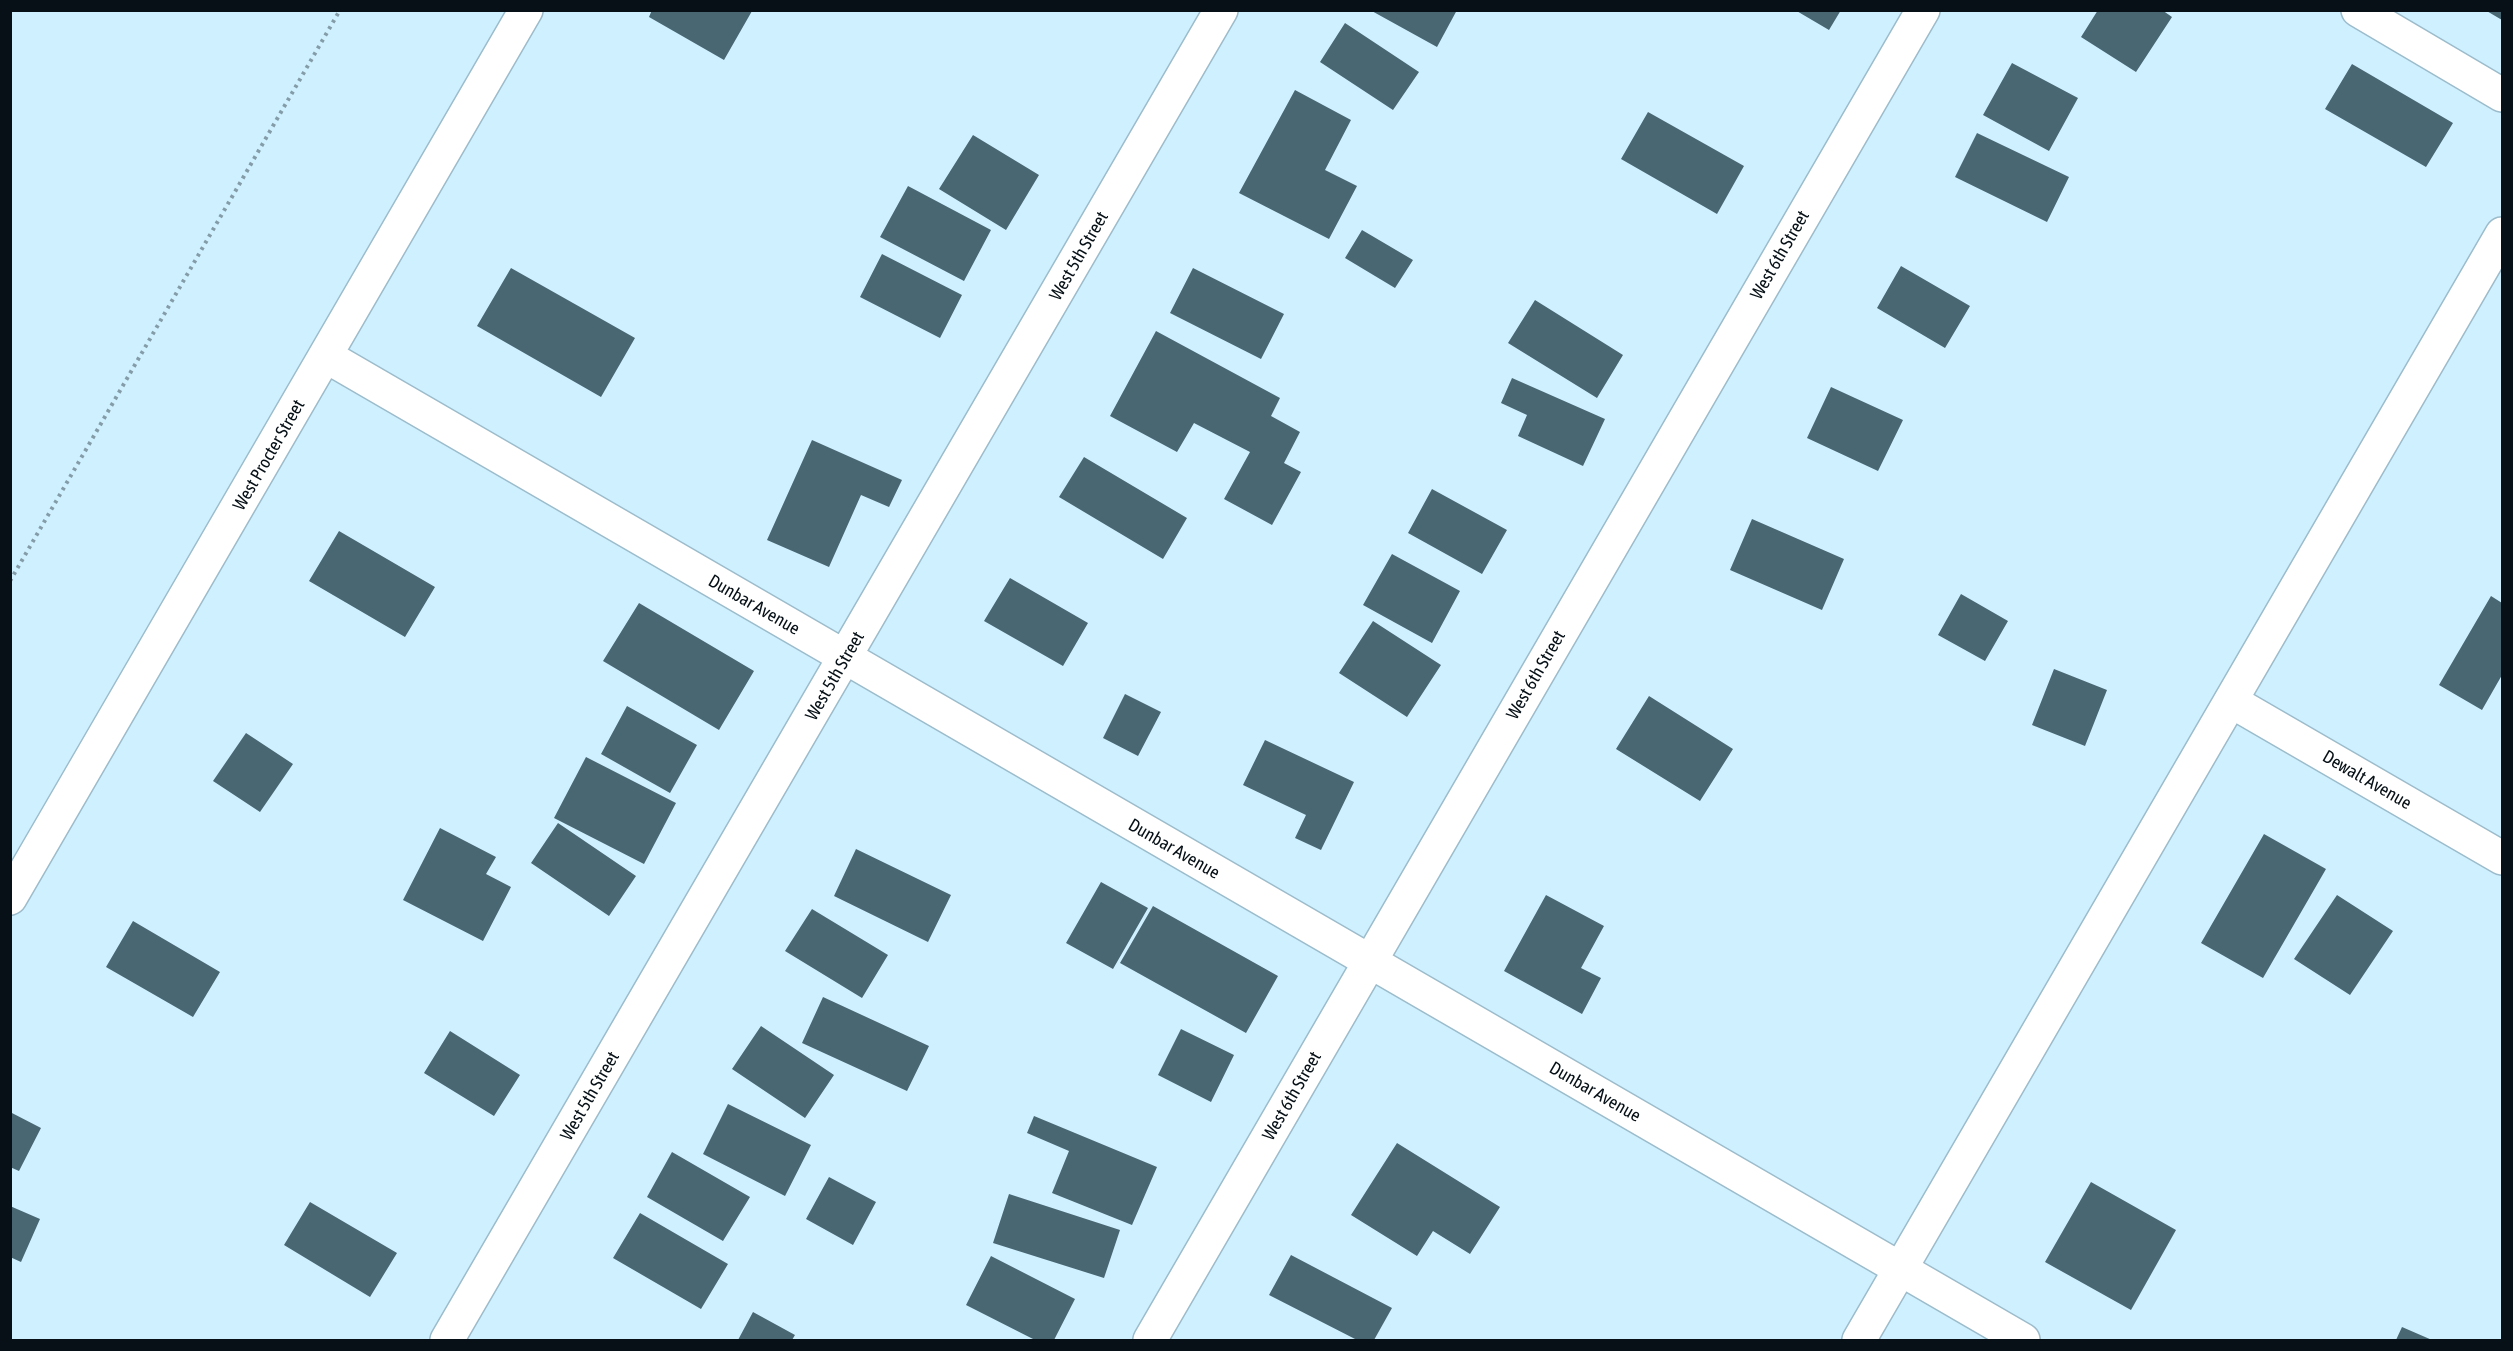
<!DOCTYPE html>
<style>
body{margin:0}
#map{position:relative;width:2513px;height:1351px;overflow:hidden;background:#cff0ff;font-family:"Asap Condensed",sans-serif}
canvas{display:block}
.frame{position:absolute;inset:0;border:12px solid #061016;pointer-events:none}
</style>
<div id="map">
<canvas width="2513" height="1351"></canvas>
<div class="frame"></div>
</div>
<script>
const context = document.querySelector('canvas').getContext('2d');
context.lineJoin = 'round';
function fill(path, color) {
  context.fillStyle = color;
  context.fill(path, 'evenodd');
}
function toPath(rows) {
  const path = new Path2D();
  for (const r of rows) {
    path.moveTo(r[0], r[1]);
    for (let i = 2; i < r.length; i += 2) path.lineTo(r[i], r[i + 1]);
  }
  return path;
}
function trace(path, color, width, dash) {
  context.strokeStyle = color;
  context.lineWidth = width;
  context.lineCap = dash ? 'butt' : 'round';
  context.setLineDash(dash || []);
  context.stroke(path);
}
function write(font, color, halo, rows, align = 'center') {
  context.font = font + ' "Asap Condensed",sans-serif';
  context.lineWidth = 5;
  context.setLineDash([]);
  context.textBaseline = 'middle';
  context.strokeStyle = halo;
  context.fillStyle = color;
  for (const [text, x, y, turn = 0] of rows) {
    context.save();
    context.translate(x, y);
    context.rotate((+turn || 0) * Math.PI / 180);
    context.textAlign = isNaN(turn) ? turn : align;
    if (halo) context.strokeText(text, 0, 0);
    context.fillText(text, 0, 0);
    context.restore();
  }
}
const building = toPath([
 [652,10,751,10,752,11,724,60,649,17],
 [1370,10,1457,10,1437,47],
 [1795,10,1841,10,1829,30],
 [2098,10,2162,10,2172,17,2136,72,2081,37],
 [2485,10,2502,10,2502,20],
 [1345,23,1419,72,1393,110,1320,62],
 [2012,63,2078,98,2049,151,1983,115],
 [2352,64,2453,123,2426,167,2325,109],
 [1295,90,1351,120,1325,170,1357,186,1329,239,1239,193],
 [1648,112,1744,166,1717,214,1621,159],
 [1977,133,2069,177,2047,222,1955,177],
 [973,135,1039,175,1006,230,939,189],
 [908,186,991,230,964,281,880,237],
 [1362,230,1413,260,1395,288,1345,258],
 [882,254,962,295,940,338,860,297],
 [1901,266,1970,306,1945,348,1877,308],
 [511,268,635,338,601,397,477,326],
 [1193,268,1284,314,1261,359,1170,313],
 [1535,300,1623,355,1597,398,1508,343],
 [1156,331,1280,398,1271,416,1300,432,1284,463,1301,472,1272,525,1224,499,1250,452,1194,423,1177,452,1110,416],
 [1512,378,1605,419,1583,466,1518,436,1527,415,1501,403],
 [1831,387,1903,420,1878,471,1807,438],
 [812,440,902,480,889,507,861,495,829,567,767,540],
 [1084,457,1187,518,1163,559,1059,497],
 [1432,489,1507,530,1482,574,1408,533],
 [1752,519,1844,559,1822,610,1730,570],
 [339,531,435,587,405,637,309,581],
 [1392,554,1460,591,1432,643,1363,605],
 [1010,578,1088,623,1063,666,984,621],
 [1961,594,2008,621,1985,661,1938,635],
 [2491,596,2502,603,2502,675,2482,710,2439,685],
 [639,603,754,671,719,730,603,661],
 [1373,621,1441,665,1407,717,1339,673],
 [2054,669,2107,690,2085,746,2032,725],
 [1125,694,1161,712,1138,756,1103,738],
 [1649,696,1733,749,1700,801,1616,749],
 [627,706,697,745,670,793,601,754],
 [246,733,293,764,260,812,213,781],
 [1265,740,1354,782,1321,850,1295,838,1306,815,1243,785],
 [586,757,676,803,644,864,554,818],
 [558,823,636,876,609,916,531,863],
 [440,828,496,857,486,874,511,887,483,941,403,900],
 [2264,834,2326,869,2263,978,2201,943],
 [856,849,951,895,928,942,834,896],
 [1101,882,1148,908,1113,969,1066,943],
 [1546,895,1604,926,1581,968,1601,978,1582,1014,1504,971],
 [2337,895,2393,931,2350,995,2294,959],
 [1153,906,1278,976,1246,1033,1120,963],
 [812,909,888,955,862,998,785,951],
 [133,921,220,972,193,1017,106,967],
 [823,997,929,1046,907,1091,802,1043],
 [761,1026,834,1075,805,1118,732,1069],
 [1181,1029,1234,1055,1211,1102,1158,1075],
 [450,1031,520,1075,494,1116,424,1073],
 [728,1104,811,1145,785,1196,703,1154],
 [10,1112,41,1128,19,1171,10,1167],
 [1034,1116,1157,1167,1132,1225,1052,1193,1069,1151,1027,1133],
 [1397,1143,1500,1207,1470,1254,1433,1231,1417,1256,1351,1215],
 [672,1152,750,1197,723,1241,647,1197],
 [829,1177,876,1202,853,1245,806,1219],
 [2091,1182,2176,1230,2131,1310,2045,1262],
 [1009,1194,1120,1230,1104,1278,993,1243],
 [310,1202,397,1253,370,1297,284,1245],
 [10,1206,40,1219,21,1262,10,1257],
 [640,1213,728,1264,701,1309,613,1258],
 [1291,1255,1392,1308,1374,1340,1357,1340,1269,1295],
 [991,1256,1075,1299,1054,1340,1035,1340,966,1305],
 [753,1312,795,1335,792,1340,738,1340],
 [2402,1327,2432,1340,2396,1340]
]);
const path = toPath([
 [10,581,340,10]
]);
const minor = toPath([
 [2358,10,2502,95],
 [326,356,2023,1340],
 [2231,701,2502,858],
 [10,898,526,10],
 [447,1340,1221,10],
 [1150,1340,1923,10]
]);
const secondary = toPath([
 [1859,1340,2502,234]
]);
const streetNames = [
 ["West 6th Street",1780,255,-60],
 ["West 5th Street",1079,256,-60],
 ["West Procter Street",269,455,-60],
 ["Dunbar Avenue",754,605,30],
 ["West 6th Street",1536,675,-60],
 ["West 5th Street",835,676,-60],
 ["Dewalt Avenue",2367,780,30],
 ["Dunbar Avenue",1174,849,30],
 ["Dunbar Avenue",1595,1092,30],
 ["West 5th Street",590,1096,-60],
 ["West 6th Street",1292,1096,-60]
];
fill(building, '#496673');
trace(minor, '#9cbccb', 36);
trace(secondary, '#9cbccb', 36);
trace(path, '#849ca8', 4, [3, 4.5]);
trace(minor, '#fff', 33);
trace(secondary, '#fff', 33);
write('18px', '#061016', '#fff', streetNames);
</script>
